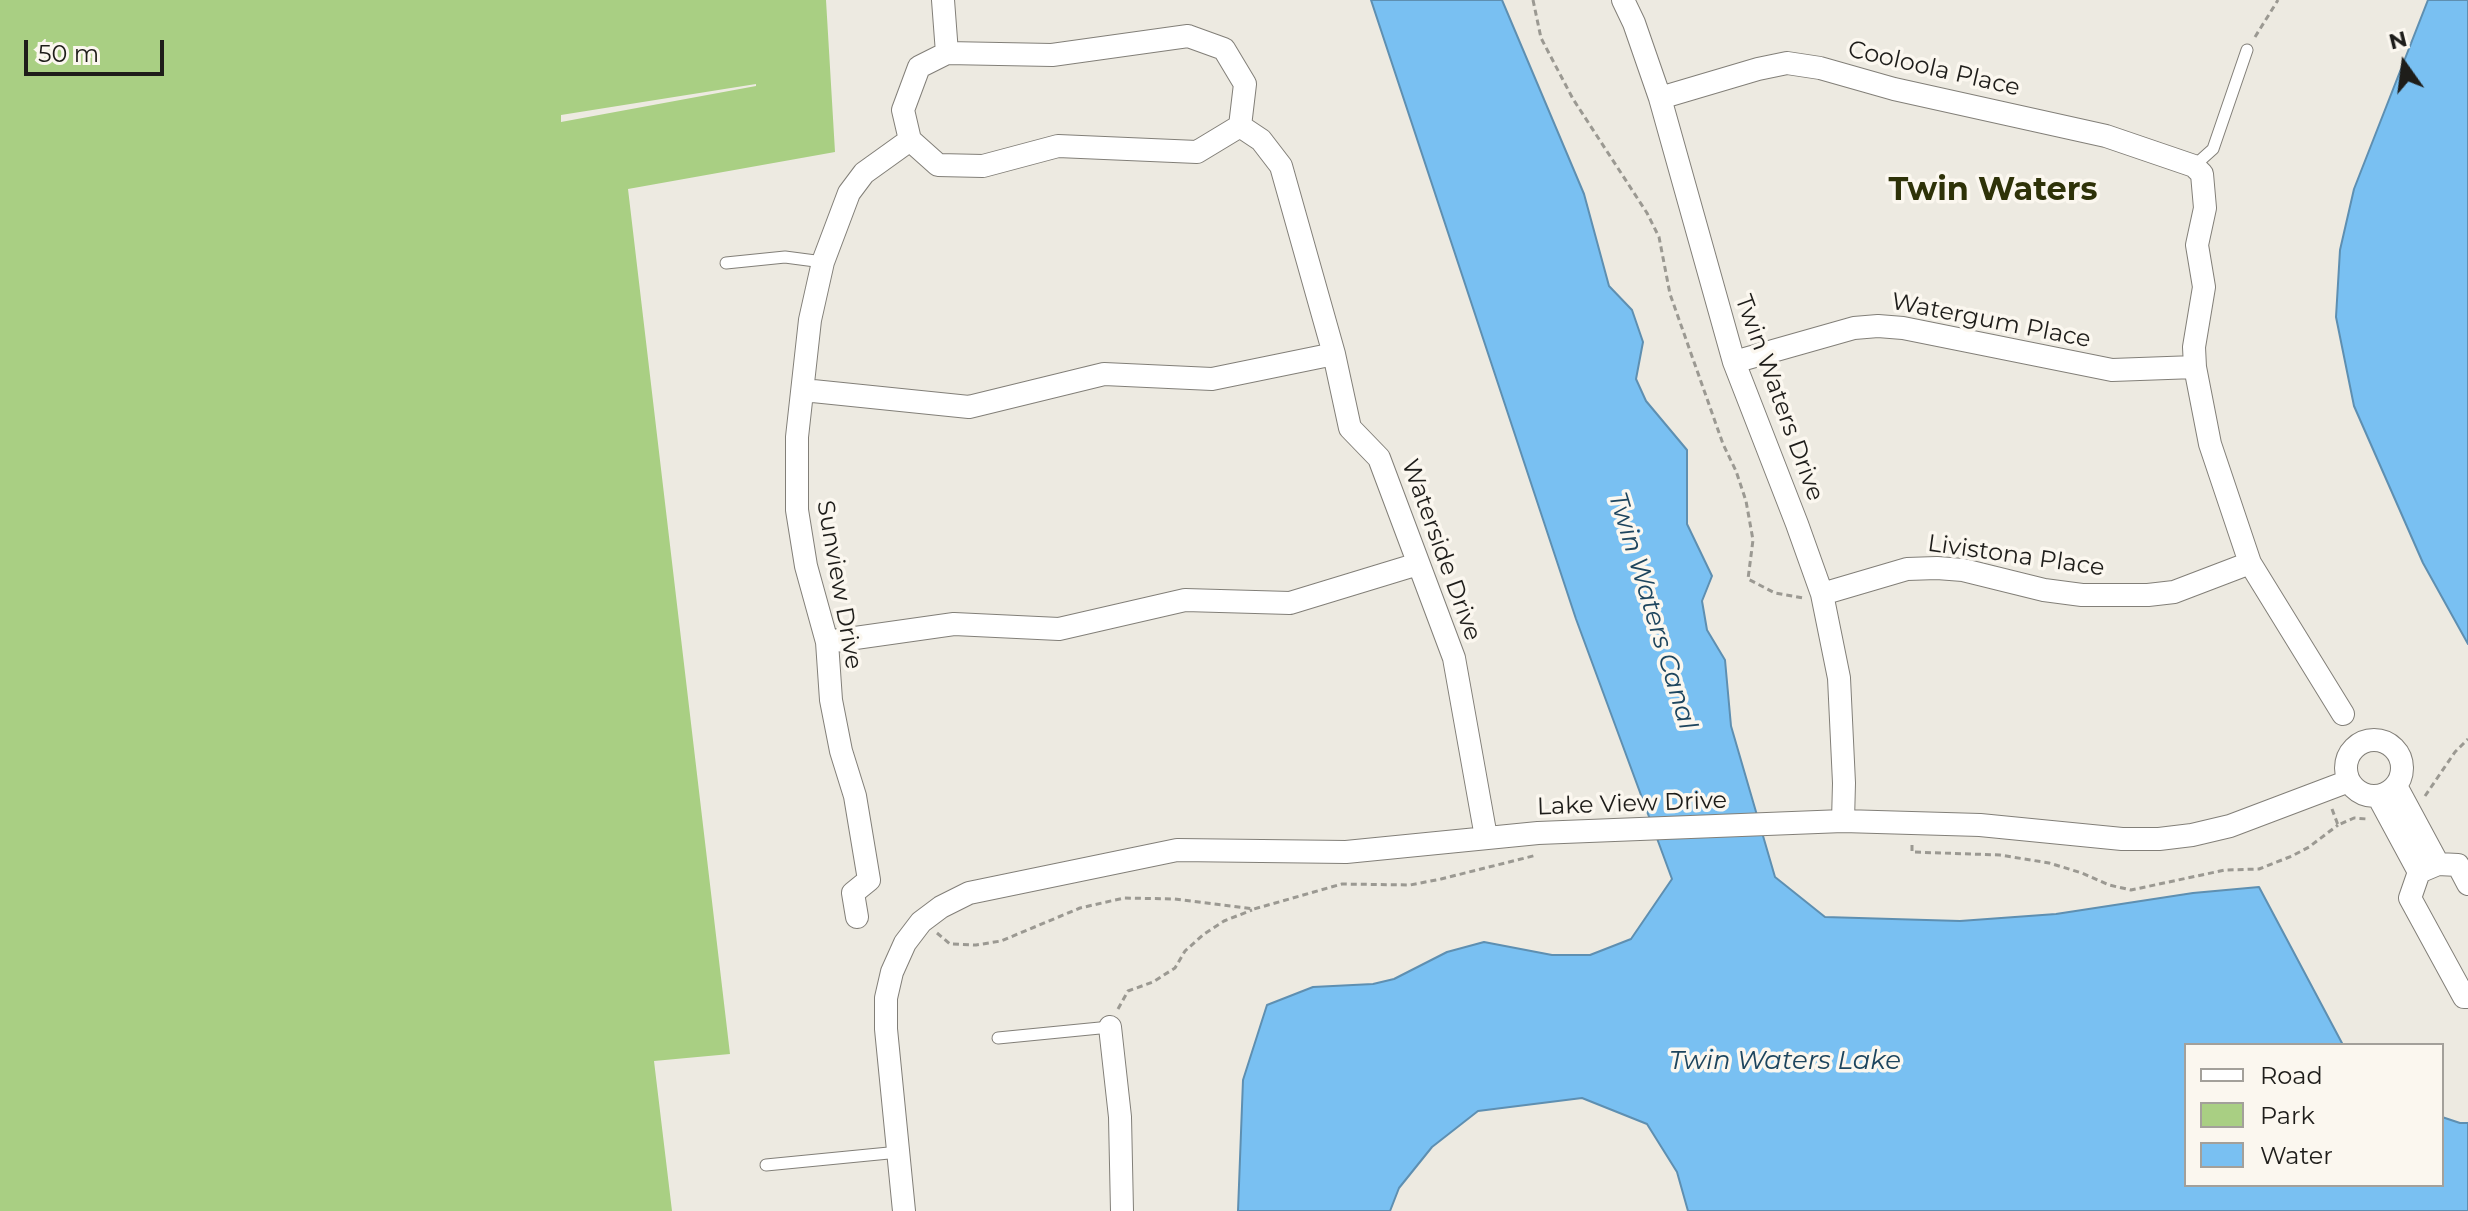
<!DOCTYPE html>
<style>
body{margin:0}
#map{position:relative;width:2468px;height:1211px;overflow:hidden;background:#edeae1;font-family:Montserrat,sans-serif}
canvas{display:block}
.legend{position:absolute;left:2184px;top:1043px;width:260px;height:144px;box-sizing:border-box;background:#fbf7ef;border:2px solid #a3a09a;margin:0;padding:10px 14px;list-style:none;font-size:24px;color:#1e1d1a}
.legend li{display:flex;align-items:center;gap:16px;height:40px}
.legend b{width:40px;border:2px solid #a3a09a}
.north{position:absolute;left:2364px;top:24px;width:80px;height:80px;-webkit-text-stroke:6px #fbf7ef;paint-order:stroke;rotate:346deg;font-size:22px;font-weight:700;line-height:32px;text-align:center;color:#1e1d1a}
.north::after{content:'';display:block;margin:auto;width:28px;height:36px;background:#1e1d1a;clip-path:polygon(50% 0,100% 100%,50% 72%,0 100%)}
.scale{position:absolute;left:24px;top:40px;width:140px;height:36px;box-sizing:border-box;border:4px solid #1e1d1a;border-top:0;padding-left:10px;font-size:24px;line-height:28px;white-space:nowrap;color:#1e1d1a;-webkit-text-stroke:6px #fbf7ef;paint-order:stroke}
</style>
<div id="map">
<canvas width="2468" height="1211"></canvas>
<ul class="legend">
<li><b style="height:10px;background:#fff"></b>Road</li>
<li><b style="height:22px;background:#a9cf83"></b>Park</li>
<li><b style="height:22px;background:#79c0f2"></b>Water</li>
</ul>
<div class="north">N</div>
<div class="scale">50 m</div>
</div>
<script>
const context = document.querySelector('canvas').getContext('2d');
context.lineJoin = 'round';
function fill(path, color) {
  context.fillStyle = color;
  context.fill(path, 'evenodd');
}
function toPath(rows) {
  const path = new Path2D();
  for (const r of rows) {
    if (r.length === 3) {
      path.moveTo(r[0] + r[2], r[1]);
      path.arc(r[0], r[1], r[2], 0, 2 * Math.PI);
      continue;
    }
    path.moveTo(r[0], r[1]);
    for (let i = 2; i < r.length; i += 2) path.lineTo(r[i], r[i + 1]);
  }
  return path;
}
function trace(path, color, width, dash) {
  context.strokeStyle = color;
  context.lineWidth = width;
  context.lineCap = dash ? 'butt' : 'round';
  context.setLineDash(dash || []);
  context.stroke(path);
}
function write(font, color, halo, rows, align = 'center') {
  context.font = font + ' Montserrat,sans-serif';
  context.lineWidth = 7;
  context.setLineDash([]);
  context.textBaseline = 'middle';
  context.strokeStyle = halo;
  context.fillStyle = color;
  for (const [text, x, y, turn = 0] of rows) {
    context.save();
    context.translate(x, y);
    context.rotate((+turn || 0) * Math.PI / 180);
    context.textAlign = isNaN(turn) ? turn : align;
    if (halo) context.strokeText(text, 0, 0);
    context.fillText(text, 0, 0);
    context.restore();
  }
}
const green = toPath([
 [0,0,826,0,835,152,628,189,730,1054,654,1061,672,1211,0,1211],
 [756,84,756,86,561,122,561,115]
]);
const water = toPath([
 [1371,0,1502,0,1584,194,1609,286,1632,310,1643,342,1636,379,1646,401,1687,450,1687,524,1712,576,1702,601,1707,630,1725,660,1731,726,1775,877,1825,917,1960,921,2056,914,2193,893,2259,887,2343,1045,2186,1045,2186,1185,2442,1185,2442,1117,2460,1123,2468,1123,2468,1211,1688,1211,1677,1172,1647,1124,1582,1098,1478,1111,1432,1147,1399,1188,1390,1211,1238,1211,1243,1080,1267,1005,1313,987,1373,984,1394,979,1447,952,1484,942,1552,955,1590,955,1631,939,1672,879,1576,619,1371,0],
 [2428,0,2468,0,2468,644,2423,563,2354,406,2336,317,2340,250,2354,189,2428,0]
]);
const path = toPath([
 [1533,0,1541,38,1573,99,1647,213,1659,237,1670,294,1723,444,1736,471,1746,501,1753,540,1748,579,1775,593,1803,598],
 [2255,37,2278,0],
 [2425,796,2455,752,2468,739],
 [2332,809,2338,825,2354,818,2367,819],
 [1912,845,1912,852,2000,855,2049,863,2082,873,2109,885,2131,890,2225,870,2259,869,2292,856,2309,847,2338,825],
 [937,933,950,944,976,945,1001,941,1080,908,1124,898,1174,899,1254,909,1342,884,1410,885,1441,879,1537,855],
 [1118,1009,1128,991,1153,982,1175,968,1185,951,1204,934,1224,921,1252,910]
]);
const lane = toPath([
 [2194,166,2213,149,2247,50],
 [726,263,785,257,823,262],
 [998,1038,1110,1027],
 [766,1165,899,1152]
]);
const street = toPath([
 [943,0,947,53],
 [1623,0,1634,23,1660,98,1734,362,1797,524,1822,594,1839,678,1844,783,1843,821],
 [1188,36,1224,49,1245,84,1240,126,1197,152,1058,146,983,166,938,165,910,140,903,110,919,67,947,53,1052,55,1188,36],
 [1660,98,1758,69,1787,63,1820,68,1894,89,2106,136,2194,166,2202,174,2205,208,2197,245,2204,287,2194,347,2195,367,2210,444,2250,563,2343,714],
 [1240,126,1261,140,1281,166,1334,354,1350,428,1379,458,1454,658,1486,837],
 [1734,362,1854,328,1878,326,1903,328,2112,370,2195,367],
 [803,390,969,407,1104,374,1212,379,1334,354],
 [1822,594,1907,569,1937,568,1963,570,2044,590,2082,595,2148,595,2174,592,2250,563],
 [827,642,954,624,1059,629,1185,600,1290,603,1418,564],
 [2374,768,28],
 [2396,786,2438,864],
 [2378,796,2419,872],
 [2468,884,2458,865,2438,864,2419,872,2410,898,2464,997,2468,997],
 [857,917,853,893,869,880,855,796,841,751,831,700,827,642,806,566,797,510,797,437,810,320,823,262,849,193,864,173,910,140],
 [1110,1027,1120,1117,1122,1211],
 [904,1211,886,1029,886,998,892,972,905,943,921,922,941,907,969,893,1177,850,1346,852,1538,833,1843,821,1980,825,2122,839,2159,839,2192,835,2230,826,2349,781]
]);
const streetNames = [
 ["Cooloola Place",1934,69,13],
 ["Watergum Place",1991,321,11],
 ["Twin Waters Drive",1779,398,70],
 ["Waterside Drive",1441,550,70],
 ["Livistona Place",2016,556,8],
 ["Sunview Drive",839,585,80],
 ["Lake View Drive",1632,804,-2]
];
const waterNames = [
 ["Twin Waters Canal",1652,611,73],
 ["Twin Waters Lake",1785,1061]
];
const districtNames = [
 ["Twin Waters",1993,191]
];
fill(green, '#a9cf83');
fill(water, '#79c0f2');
trace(water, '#5e8fb1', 2);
trace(lane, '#827f78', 13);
trace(street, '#827f78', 24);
trace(path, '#9b9992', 3, [6, 4]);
trace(lane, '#fff', 11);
trace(street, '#fff', 22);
write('24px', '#1e1d1a', '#fbf7ef', streetNames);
write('italic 26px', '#1d455e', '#fbf7ef', waterNames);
write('bold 32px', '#2e3208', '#fbf7ef', districtNames);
</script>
